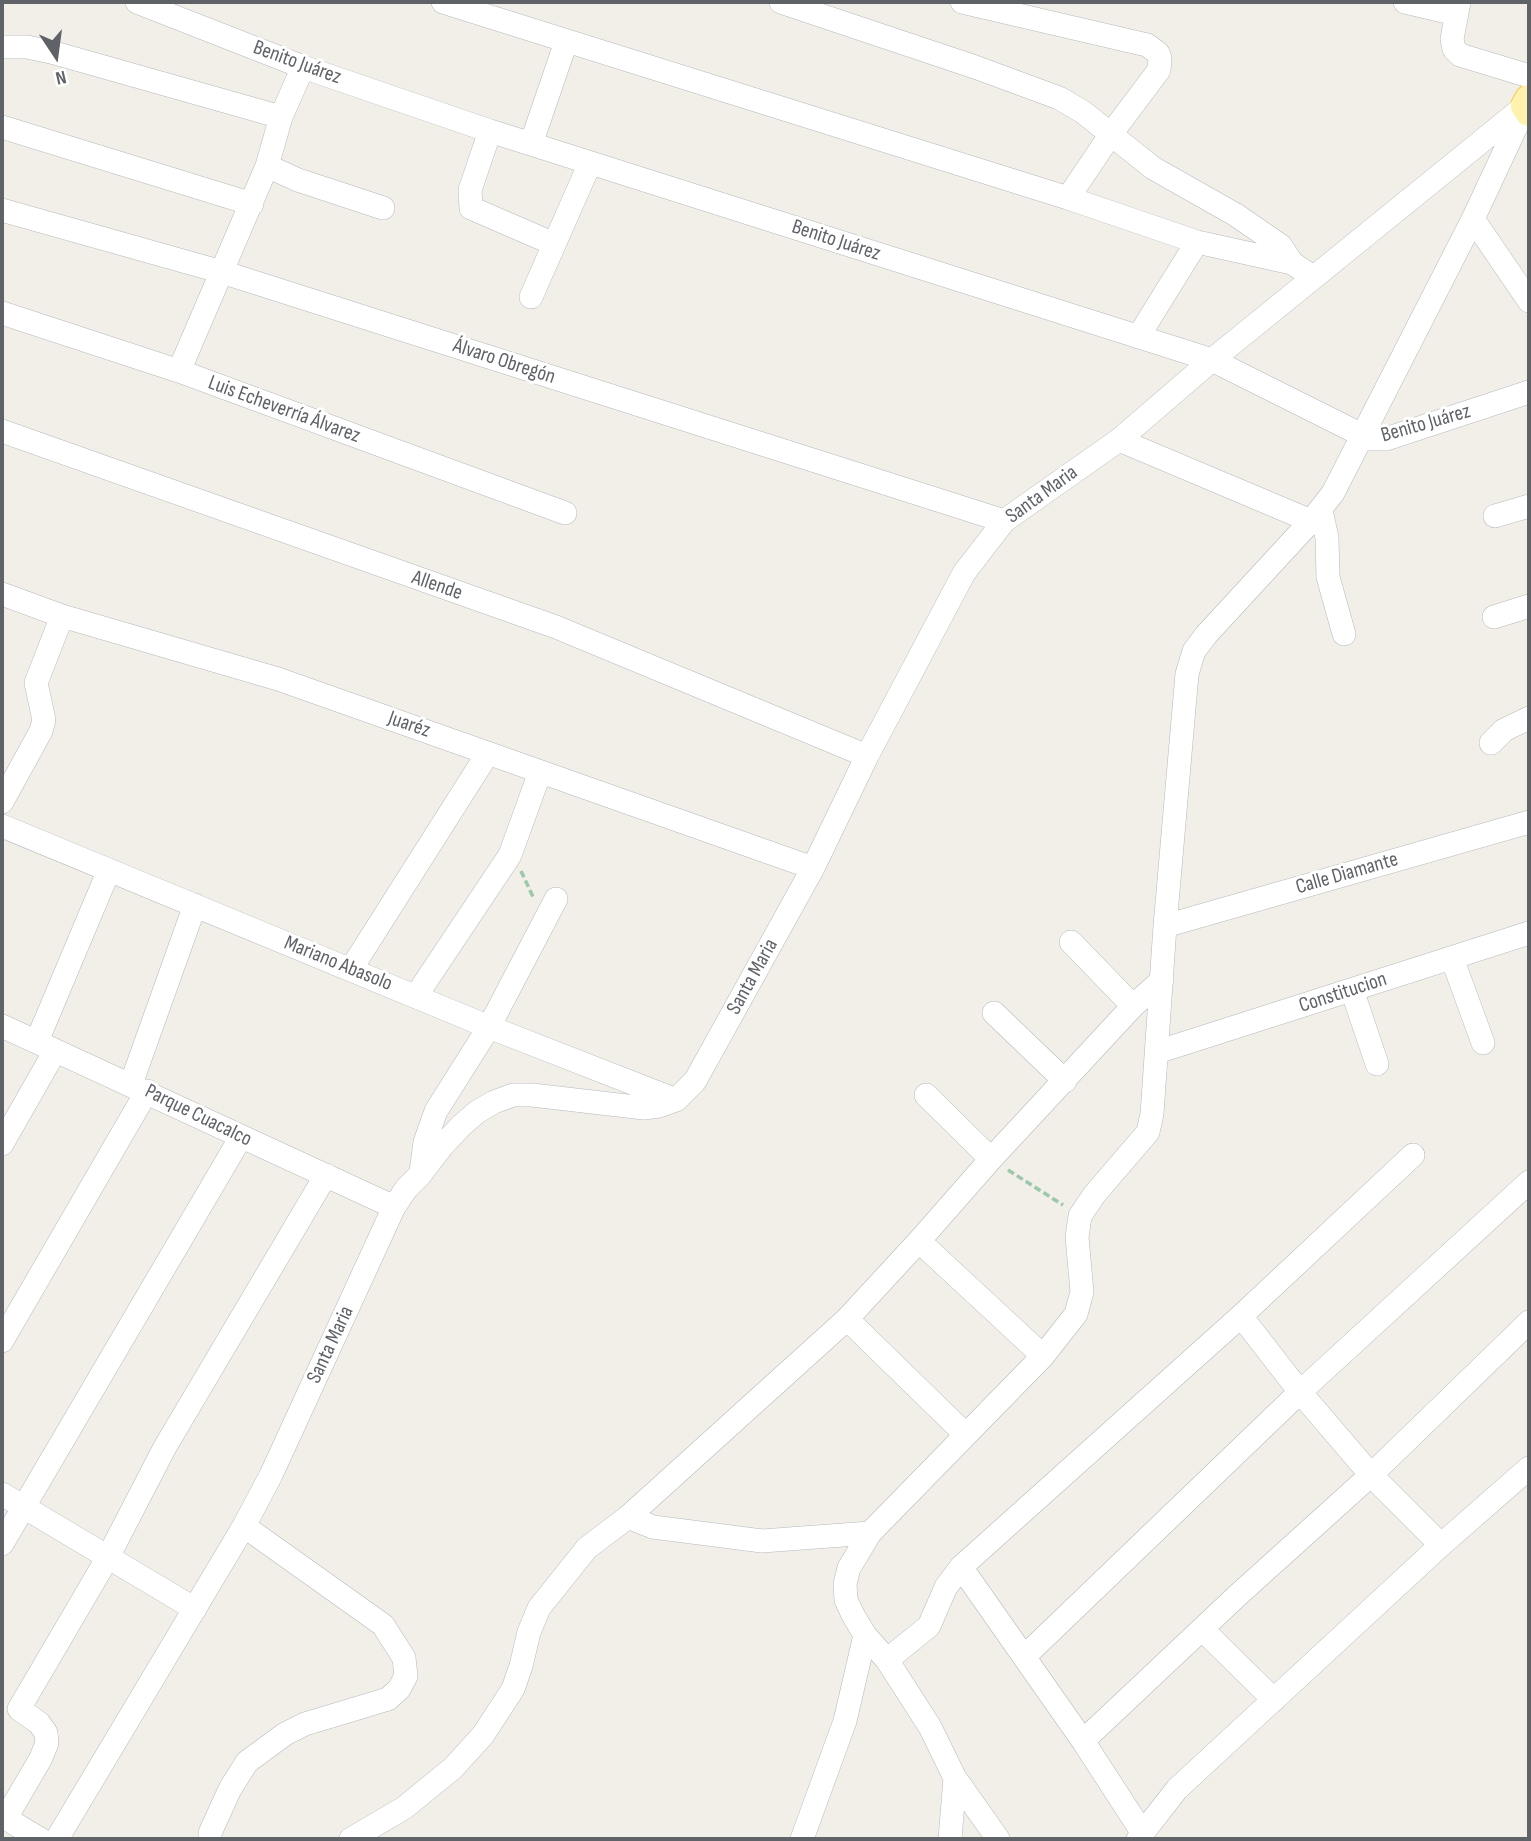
<!DOCTYPE html>
<meta charset="utf-8">
<style>
body{margin:0}
#map{position:relative;width:1531px;height:1841px;overflow:hidden;background:#f1efe8;font-family:"Sofia Sans Condensed",sans-serif}
canvas{display:block}
.frame{position:absolute;inset:0;border:4px solid #5f6368;pointer-events:none}
.north{position:absolute;left:21px;top:21px;width:70px;height:70px;-webkit-text-stroke:5px #fff;paint-order:stroke;rotate:167deg;font-size:19px;font-weight:700;line-height:28px;text-align:center;color:#5f6368}
.north::after{content:'';display:block;margin:auto;width:24px;height:32px;background:#5f6368;clip-path:polygon(50% 0,100% 100%,50% 72%,0 100%)}
</style>
<div id="map">
<canvas width="1531" height="1841"></canvas>
<div class="frame"></div>
<div class="north">N</div>
</div>
<script>
const context = document.querySelector('canvas').getContext('2d');
context.lineJoin = 'round';
function toPath(rows) {
  const path = new Path2D();
  for (const r of rows) {
    path.moveTo(r[0], r[1]);
    for (let i = 2; i < r.length; i += 2) path.lineTo(r[i], r[i + 1]);
  }
  return path;
}
function trace(path, color, width, dash) {
  context.strokeStyle = color;
  context.lineWidth = width;
  context.lineCap = dash ? 'butt' : 'round';
  context.setLineDash(dash || []);
  context.stroke(path);
}
function write(font, color, halo, rows, align = 'center') {
  context.font = font + ' "Sofia Sans Condensed",sans-serif';
  context.lineWidth = 6;
  context.setLineDash([]);
  context.textBaseline = 'middle';
  context.strokeStyle = halo;
  context.fillStyle = color;
  for (const [text, x, y, turn = 0] of rows) {
    context.save();
    context.translate(x, y);
    context.rotate((+turn || 0) * Math.PI / 180);
    context.textAlign = isNaN(turn) ? turn : align;
    if (halo) context.strokeText(text, 0, 0);
    context.fillText(text, 0, 0);
    context.restore();
  }
}
const path = toPath([
 [521,871,534,899],
 [1008,1170,1063,1205]
]);
const minor = toPath([
 [137,2,303,67,490,131,1212,360,1370,439,1386,439,1529,392],
 [443,2,1068,198,1197,242,1292,263,1313,277],
 [781,2,975,67,1059,98,1083,112,1153,168,1236,215,1281,246,1292,263],
 [962,2,1147,45,1158,53,1160,58,1159,70,1111,134,1068,198],
 [1405,2,1456,14],
 [1459,2,1452,39,1454,49,1460,55,1529,76],
 [2,47,27,47,51,52,281,117],
 [2,127,252,204],
 [490,131,470,190,471,208,554,244],
 [531,144,566,42],
 [267,166,298,180,383,208],
 [2,210,222,272,1004,521],
 [1473,219,1529,301],
 [531,297,590,163],
 [2,313,179,371,565,513],
 [1138,337,1197,242],
 [179,371,267,166,281,117,303,67],
 [2,431,556,627,867,756],
 [1119,440,1311,521],
 [1321,510,1327,538,1328,577,1344,634],
 [1495,516,1529,506],
 [2,594,62,616,278,679,813,868],
 [1494,617,1529,606],
 [1491,743,1504,730,1529,718],
 [2,802,41,731,44,720,36,683,62,616],
 [2,826,489,1027,676,1100],
 [1165,926,1529,822],
 [1071,942,1133,1006],
 [1452,958,1483,1043],
 [351,969,488,753],
 [1352,990,1377,1064],
 [416,996,510,855,540,772],
 [994,1013,1065,1081],
 [2,1026,394,1207],
 [37,1041,109,870],
 [1157,1052,1529,933],
 [131,1084,195,905],
 [926,1095,991,1159],
 [2,1144,55,1051],
 [421,1172,425,1142,436,1111,489,1027,556,899],
 [919,1241,1043,1356],
 [1241,1316,1300,1392,1371,1475,1441,1545],
 [847,1319,965,1434],
 [2,1341,147,1091],
 [2,1494,195,1609],
 [628,1517,653,1527,762,1541,870,1533],
 [2,1544,241,1137],
 [961,1567,1083,1741,1142,1832],
 [1202,1629,1274,1700],
 [1025,1656,1300,1392,1529,1182],
 [887,1660,929,1626,946,1587,961,1567,1241,1316,1413,1155],
 [1083,1741,1238,1595,1371,1475,1529,1322],
 [2,1816,40,1839],
 [6,1818,41,1758,47,1743,46,1733,39,1723,19,1709,108,1557,165,1447,326,1175],
 [57,1839,244,1526,271,1475,394,1207,406,1189,420,1175,443,1145,462,1125,477,1112,494,1102,513,1095,532,1095,644,1108,659,1106,676,1100,695,1081,813,868,867,756,964,573,1004,521,1119,440,1212,360,1525,106],
 [210,1839,210,1833,230,1789,247,1762,285,1734,305,1724,388,1699,399,1689,406,1676,404,1658,383,1625,244,1526],
 [351,1839,404,1808,453,1768,483,1735,513,1689,521,1666,529,1632,539,1608,587,1548,628,1517,847,1319,919,1241,991,1159,1133,1006,1162,980],
 [802,1839,845,1721,865,1635],
 [950,1839,955,1778],
 [998,1839,955,1778,930,1727,887,1660,865,1635,853,1615,846,1600,845,1584,849,1568,870,1533,1043,1356,1076,1314,1082,1292,1077,1237,1080,1216,1094,1195,1148,1132,1152,1114,1165,926,1187,674,1194,651,1206,635,1311,521,1333,493,1473,219,1523,112],
 [1138,1839,1177,1789,1441,1545,1529,1468]
]);
const major = toPath([
 [1529,99,1525,106,1529,112]
]);
const streetNames = [
 ["Benito Juárez",297,63,20],
 ["Benito Juárez",836,241,18],
 ["Álvaro Obregón",504,362,18],
 ["Luis Echeverría Álvarez",284,410,20],
 ["Benito Juárez",1426,424,-16],
 ["Santa Maria",1042,495,-36],
 ["Allende",437,586,19],
 ["Juaréz",409,725,19],
 ["Calle Diamante",1347,874,-16],
 ["Mariano Abasolo",338,964,22],
 ["Santa Maria",753,977,-61],
 ["Constitucion",1343,993,-18],
 ["Parque Cuacalco",198,1116,26],
 ["Santa Maria",331,1345,-65]
];
trace(minor, '#b5b8bc', 24);
trace(major, '#f2c960', 30);
trace(path, '#9cc7a9', 3.5, [7, 3.5]);
trace(minor, '#fff', 23);
trace(major, '#fff2af', 28);
write('21px', '#5f6368', '#fff', streetNames);
</script>
